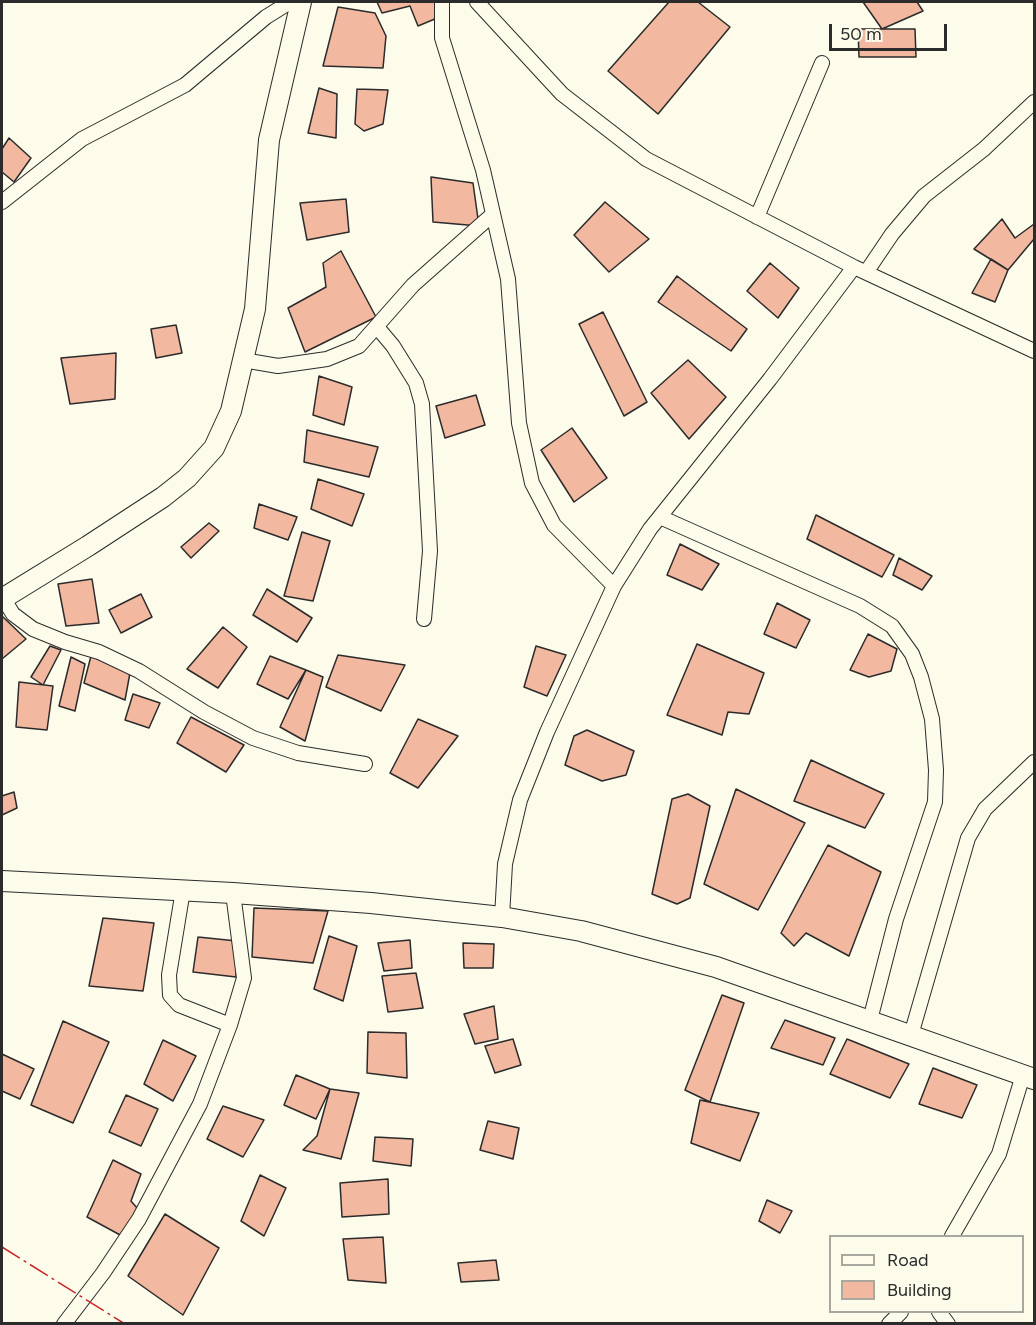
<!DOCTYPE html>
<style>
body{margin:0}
#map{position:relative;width:1036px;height:1325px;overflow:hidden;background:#fdfbea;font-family:Figtree,sans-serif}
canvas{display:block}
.frame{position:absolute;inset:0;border:3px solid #2b2b2b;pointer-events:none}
.legend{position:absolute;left:829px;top:1235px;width:195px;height:78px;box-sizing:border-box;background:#fdfbea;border:2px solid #a9a89e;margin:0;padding:8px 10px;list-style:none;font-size:18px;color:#2b2b2b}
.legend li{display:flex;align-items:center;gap:12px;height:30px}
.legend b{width:30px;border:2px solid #a9a89e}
.scale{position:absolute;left:829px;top:24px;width:118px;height:27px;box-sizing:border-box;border:3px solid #2b2b2b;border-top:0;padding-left:8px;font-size:18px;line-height:21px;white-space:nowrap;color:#2b2b2b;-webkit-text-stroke:4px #fdfbea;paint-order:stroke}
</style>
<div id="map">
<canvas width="1036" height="1325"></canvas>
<div class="frame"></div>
<ul class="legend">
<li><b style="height:8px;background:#fdfbea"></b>Road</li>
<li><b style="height:16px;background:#f2b8a0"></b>Building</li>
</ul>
<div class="scale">50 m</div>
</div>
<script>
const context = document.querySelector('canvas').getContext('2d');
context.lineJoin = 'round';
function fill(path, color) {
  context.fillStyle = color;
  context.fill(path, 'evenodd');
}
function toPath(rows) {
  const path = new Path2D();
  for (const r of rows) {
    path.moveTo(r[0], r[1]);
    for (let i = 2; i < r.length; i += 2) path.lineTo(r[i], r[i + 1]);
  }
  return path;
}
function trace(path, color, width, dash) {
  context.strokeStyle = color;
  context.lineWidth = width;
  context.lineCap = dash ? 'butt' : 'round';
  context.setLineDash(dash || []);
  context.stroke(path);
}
const building = toPath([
 [377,2,434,2,442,16,418,26,410,6,382,13,377,2],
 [669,2,698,2,730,27,658,114,608,71,669,2],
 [863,2,917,2,923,11,882,29,863,2],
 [338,7,375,13,386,36,383,68,323,66,338,7],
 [858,29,915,29,916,57,859,57,858,29],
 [319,88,337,94,336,138,308,133,319,88],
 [357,89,388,90,383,124,364,131,355,124,357,89],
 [9,138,31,158,14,182,2,172,2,149,9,138],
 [431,177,473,183,479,226,433,222,431,177],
 [346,199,349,232,307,240,300,203,346,199],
 [605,202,649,239,609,272,574,235,605,202],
 [1002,219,1015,238,1034,224,1034,239,1008,270,974,249,1002,219],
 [341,251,376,317,305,352,288,308,326,287,323,263,341,251],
 [991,259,1008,270,995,302,972,293,991,259],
 [770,263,799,288,778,318,747,291,770,263],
 [677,276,747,329,731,351,658,302,677,276],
 [603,312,647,402,624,416,579,324,603,312],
 [176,325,182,353,156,358,151,329,176,325],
 [116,353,115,399,70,404,61,358,116,353],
 [688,360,726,397,689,439,651,393,688,360],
 [319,376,352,387,344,425,313,415,319,376],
 [476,395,485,425,445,438,436,406,476,395],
 [572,428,607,478,574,502,541,450,572,428],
 [307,430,378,447,369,477,304,462,307,430],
 [318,479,364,494,352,526,311,509,318,479],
 [259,504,297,517,288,540,254,528,259,504],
 [816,515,894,555,882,577,807,539,816,515],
 [209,523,219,531,191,558,181,547,209,523],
 [302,532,330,541,313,601,284,596,302,532],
 [680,544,719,564,702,590,667,575,680,544],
 [899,558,932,576,922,590,893,575,899,558],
 [92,579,99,623,66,626,58,584,92,579],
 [267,589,312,618,297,642,253,615,267,589],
 [141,594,152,617,121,633,109,610,141,594],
 [777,603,810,620,796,648,764,634,777,603],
 [2,616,26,639,2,659,2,616],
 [223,627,247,647,218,688,187,669,223,627],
 [868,634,897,649,891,671,869,677,850,670,868,634],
 [697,644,764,673,749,714,728,712,722,735,667,715,697,644],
 [50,646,61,650,43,685,31,677,50,646],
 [536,646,566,655,547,696,524,687,536,646],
 [338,655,405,665,381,711,326,687,338,655],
 [91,656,130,673,125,700,84,683,91,656],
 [270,656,306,670,288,699,257,684,270,656],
 [71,657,85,664,75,711,59,706,71,657],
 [306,670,323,677,305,741,280,727,306,670],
 [19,682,53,686,47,730,16,727,19,682],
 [133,694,160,703,149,728,125,720,133,694],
 [191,717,244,745,226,772,177,743,191,717],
 [418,719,458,736,418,788,390,773,418,719],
 [587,730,634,751,626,775,602,781,565,765,574,736,587,730],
 [811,760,884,794,865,828,794,801,811,760],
 [736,789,805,823,758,910,704,884,736,789],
 [14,792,17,808,2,815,2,796,14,792],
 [688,794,710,806,690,898,677,904,652,894,672,799,688,794],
 [828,845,881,872,849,956,806,933,794,946,781,933,828,845],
 [254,908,328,911,313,963,252,957,254,908],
 [103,918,154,923,143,991,89,986,103,918],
 [329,936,357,946,343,1001,314,989,329,936],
 [198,937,237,941,236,977,193,972,198,937],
 [410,940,412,968,384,971,378,943,410,940],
 [463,943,494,944,493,968,464,968,463,943],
 [416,973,423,1008,388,1012,382,976,416,973],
 [722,995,744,1003,710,1102,685,1090,722,995],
 [494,1006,498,1039,475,1044,464,1014,494,1006],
 [785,1020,835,1038,823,1065,771,1048,785,1020],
 [63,1021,109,1042,73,1123,31,1105,63,1021],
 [368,1032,406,1033,407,1078,367,1073,368,1032],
 [513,1039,521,1065,495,1073,485,1046,513,1039],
 [847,1039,909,1064,890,1098,830,1074,847,1039],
 [163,1040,196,1056,173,1101,144,1084,163,1040],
 [2,1054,34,1069,20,1099,2,1091,2,1054],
 [933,1068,977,1085,962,1118,919,1104,933,1068],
 [296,1075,330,1089,316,1119,284,1105,296,1075],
 [330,1089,359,1093,341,1159,303,1150,317,1136,330,1089],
 [126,1095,158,1109,141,1146,109,1132,126,1095],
 [700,1100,759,1113,740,1161,691,1143,700,1100],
 [223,1106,264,1120,243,1157,207,1139,223,1106],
 [488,1121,519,1128,513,1159,480,1150,488,1121],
 [375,1137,413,1139,411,1166,373,1161,375,1137],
 [113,1160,141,1174,131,1201,138,1209,122,1236,87,1217,113,1160],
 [260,1175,286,1188,264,1236,241,1221,260,1175],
 [388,1179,389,1214,342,1217,340,1183,388,1179],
 [767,1200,792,1211,780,1233,759,1221,767,1200],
 [165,1214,219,1248,183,1315,128,1276,165,1214],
 [383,1237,386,1283,348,1280,343,1239,383,1237],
 [496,1260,499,1280,461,1282,458,1263,496,1260]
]);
const street = toPath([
 [442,2,442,38,483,170,508,279,519,423,532,483,554,525,614,586],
 [477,2,562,94,646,159,854,267,1034,351],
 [2,202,82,139,185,85,266,17,290,2],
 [757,217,822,63],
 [867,271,892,234,924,196,984,149,1034,102],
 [377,327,393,346,416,383,422,404,430,551,424,619],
 [243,360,278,366,327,359,359,346,413,285,492,215],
 [660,517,860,606,892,626,912,654,921,677,932,719,936,770,935,802,896,919,870,1020],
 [3,598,13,614,33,629,65,642,99,652,139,671,204,712,253,738,298,753,365,764],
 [183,890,169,975,170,995,179,1005,230,1025],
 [502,917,505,864,520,800,547,732,614,586,650,529,770,379,854,267],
 [911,1035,968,838,985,809,1034,762],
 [952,1236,999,1154,1023,1075],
 [939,1312,948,1324],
 [64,1324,103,1273,139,1219,200,1104,230,1025,244,978,233,893],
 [889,1324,901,1312]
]);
const secondary = toPath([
 [2,599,88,546,163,497,187,478,214,448,231,411,255,309,269,140,301,2],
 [2,881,233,893,371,903,502,917,581,931,716,967,1034,1079]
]);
const power = toPath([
 [2,1247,125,1324]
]);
fill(building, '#f2b8a0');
trace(building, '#2b2b2b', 1.5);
trace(street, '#2b2b2b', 16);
trace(secondary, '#2b2b2b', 22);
trace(street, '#fdfbea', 14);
trace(secondary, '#fdfbea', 20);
trace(power, '#c62828', 1.5, [21, 4.5, 3, 4.5]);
</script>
